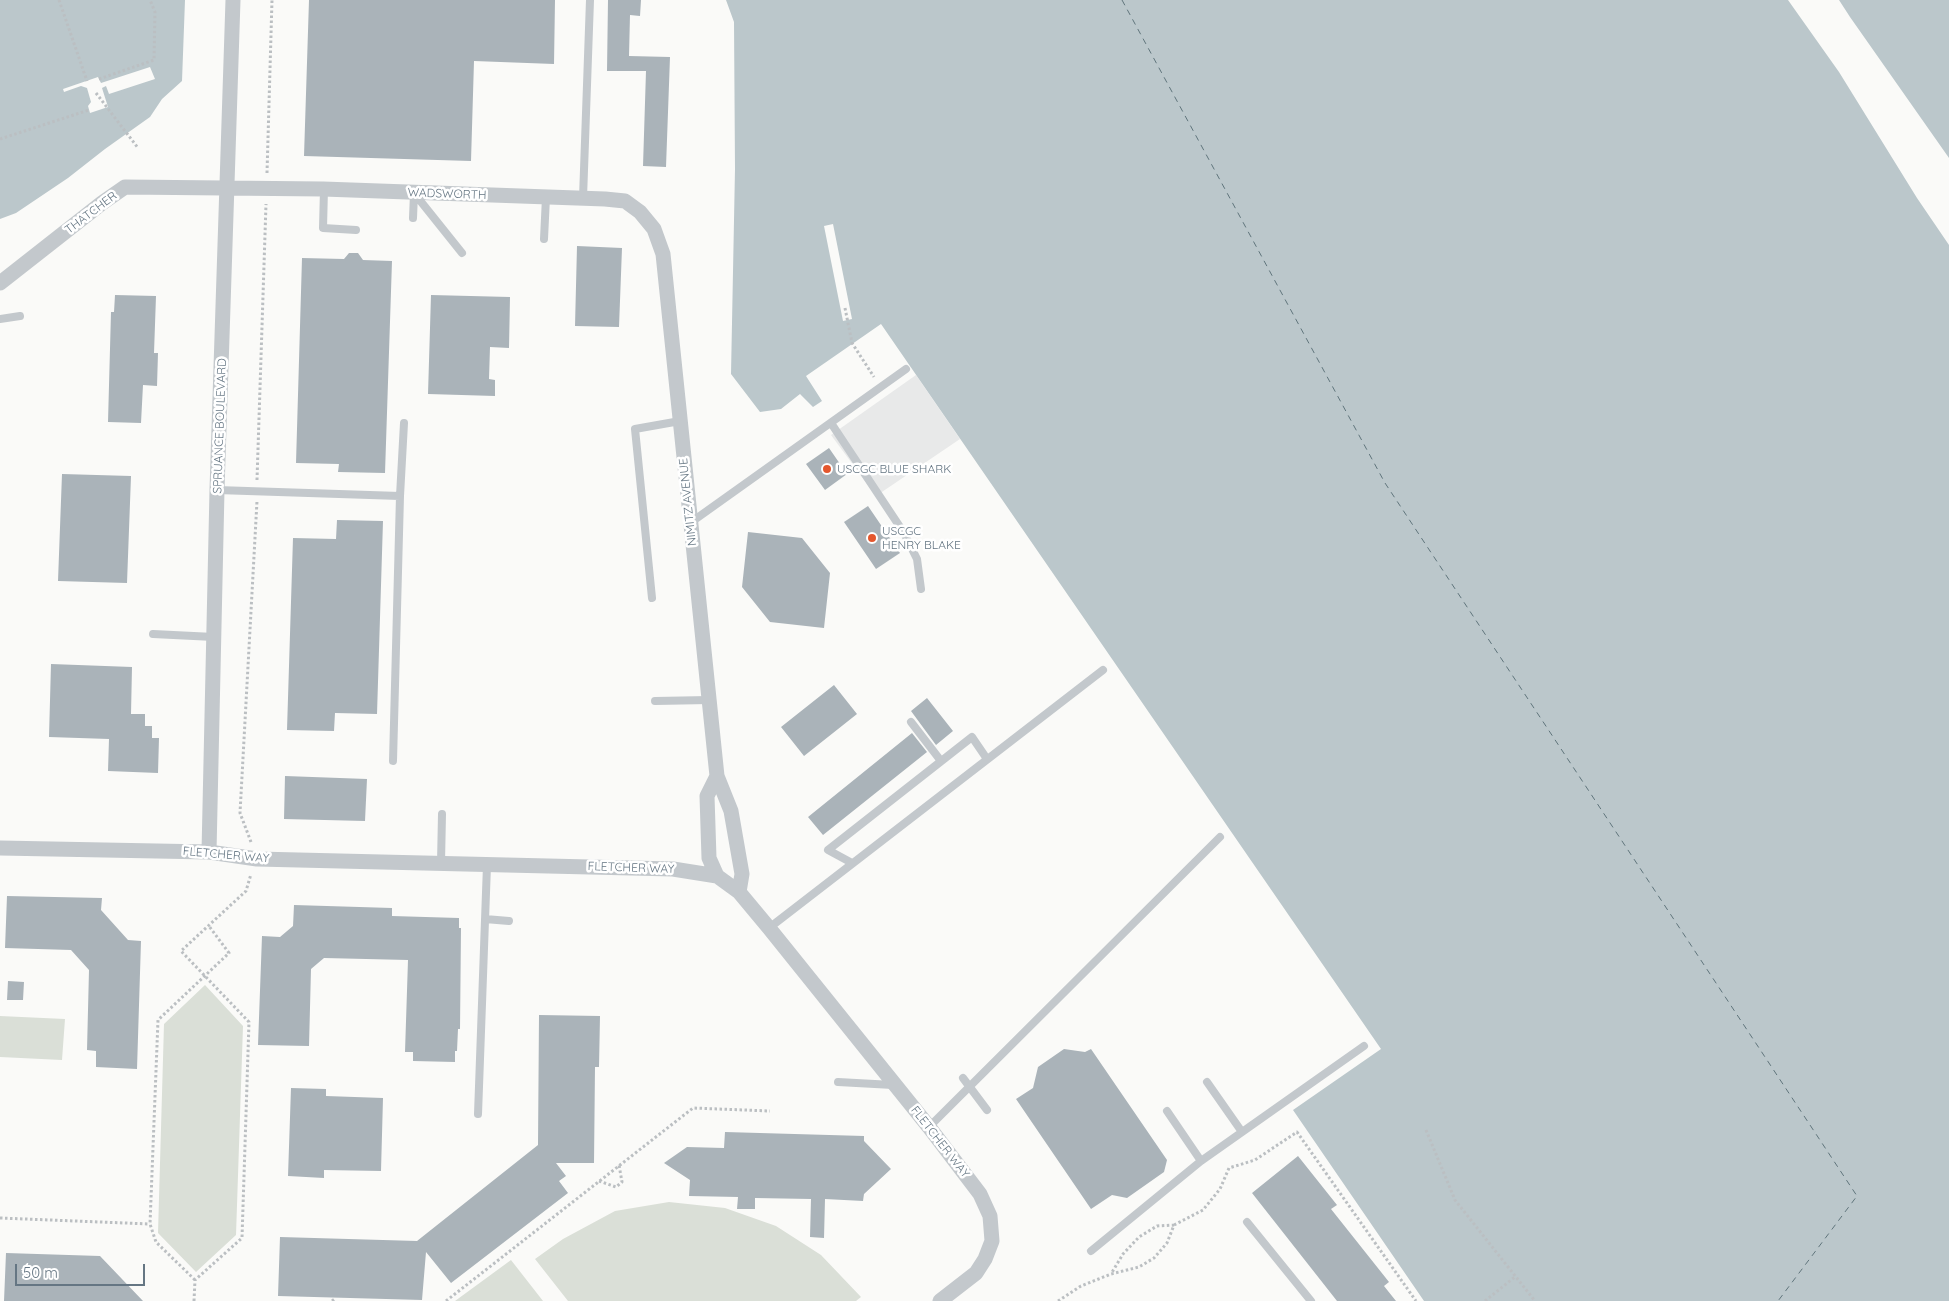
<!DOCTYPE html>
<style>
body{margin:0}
#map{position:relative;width:1949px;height:1301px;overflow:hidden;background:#fafaf8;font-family:Quicksand,sans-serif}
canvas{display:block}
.scale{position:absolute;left:15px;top:1264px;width:130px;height:22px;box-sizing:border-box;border:2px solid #657683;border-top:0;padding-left:6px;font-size:15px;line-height:18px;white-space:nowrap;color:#657683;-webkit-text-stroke:4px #fff;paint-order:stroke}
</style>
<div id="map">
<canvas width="1949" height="1301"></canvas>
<div class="scale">50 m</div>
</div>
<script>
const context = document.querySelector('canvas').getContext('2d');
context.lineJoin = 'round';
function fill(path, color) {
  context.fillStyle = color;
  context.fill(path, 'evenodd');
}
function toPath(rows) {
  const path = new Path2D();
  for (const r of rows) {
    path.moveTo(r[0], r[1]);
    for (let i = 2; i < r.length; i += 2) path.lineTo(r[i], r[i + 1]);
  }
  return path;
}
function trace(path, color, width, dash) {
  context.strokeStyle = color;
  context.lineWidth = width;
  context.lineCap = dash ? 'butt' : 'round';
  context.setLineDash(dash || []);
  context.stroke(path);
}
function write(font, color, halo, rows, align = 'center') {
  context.font = font + ' Quicksand,sans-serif';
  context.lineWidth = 5;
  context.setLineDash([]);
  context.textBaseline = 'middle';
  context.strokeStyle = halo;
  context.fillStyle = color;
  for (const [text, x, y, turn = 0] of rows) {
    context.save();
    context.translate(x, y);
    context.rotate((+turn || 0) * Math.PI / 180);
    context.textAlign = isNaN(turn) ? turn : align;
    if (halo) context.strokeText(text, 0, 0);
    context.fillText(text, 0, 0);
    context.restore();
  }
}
const built = toPath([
 [916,375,960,439,876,496,831,435]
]);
const green = toPath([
 [205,985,243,1026,236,1235,196,1272,158,1233,164,1024],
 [0,1016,65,1019,62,1060,0,1057],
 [669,1202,725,1208,776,1226,821,1255,861,1297,856,1301,568,1301,535,1259,563,1239,615,1211],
 [511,1260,543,1301,455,1301]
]);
const water = toPath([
 [0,0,185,0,182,81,162,99,150,117,105,149,68,178,16,213,0,219],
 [726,0,1788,0,1839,72,1917,198,1949,245,1949,1301,1424,1301,1293,1110,1381,1049,881,324,806,376,822,401,813,407,800,394,781,409,760,412,731,374,735,169,734,22],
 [1839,0,1949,0,1949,158,1850,17]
]);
const pier = toPath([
 [150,67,155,79,109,94,106,86,102,88,108,107,90,113,88,106,91,102,87,88,81,86,64,92,63,89,98,77,101,83],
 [833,224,852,319,843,321,824,226]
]);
const ferry = toPath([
 [1122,0,1385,483,1857,1196,1778,1301]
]);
const building = toPath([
 [309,0,555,0,554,64,474,61,471,161,304,156],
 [608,0,641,0,640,16,630,15,629,56,670,57,666,167,643,166,646,71,607,71],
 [577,246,622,248,619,327,575,326],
 [349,253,358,253,363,260,392,261,385,473,338,472,339,464,296,463,302,258,344,259],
 [115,295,156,296,154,353,158,353,157,386,143,385,141,423,108,422,111,312,114,312],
 [431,295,510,297,509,348,490,347,489,379,495,380,495,396,428,394],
 [829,448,847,474,825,490,806,464],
 [62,474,131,476,127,583,58,581],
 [868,506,900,553,876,569,844,522],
 [337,520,383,521,377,714,335,713,334,731,287,730,293,538,336,539],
 [748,532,802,538,830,573,824,628,770,622,742,587],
 [51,664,132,667,131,714,145,714,145,726,152,726,152,738,159,738,158,773,108,771,109,739,49,737],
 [834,685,857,714,804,756,781,727],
 [927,698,953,731,936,745,911,711],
 [912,733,927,752,823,835,808,817],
 [285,776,367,779,365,821,284,819],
 [7,896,102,898,101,910,128,940,141,941,137,1069,96,1067,96,1051,87,1050,89,970,71,950,5,948],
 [294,905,392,908,392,916,459,918,459,928,461,928,460,1029,458,1029,457,1051,455,1051,455,1062,413,1061,413,1052,405,1052,408,960,324,958,311,969,309,1046,258,1045,262,936,280,937,293,926],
 [8,981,24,982,23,1000,7,1000],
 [539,1015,600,1016,599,1067,595,1067,594,1163,556,1163,566,1176,559,1181,568,1193,451,1283,426,1252,422,1300,278,1296,280,1237,417,1241,538,1145],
 [1064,1049,1085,1052,1091,1049,1167,1160,1164,1172,1127,1198,1112,1195,1091,1209,1016,1099,1033,1088,1038,1067],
 [291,1088,326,1089,326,1096,383,1098,381,1171,324,1170,324,1178,288,1176],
 [725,1132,864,1136,864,1141,891,1169,864,1194,863,1201,825,1199,824,1238,810,1237,811,1199,755,1198,755,1209,737,1209,738,1197,689,1196,690,1180,664,1163,687,1147,724,1148],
 [1298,1156,1337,1205,1331,1209,1389,1282,1384,1286,1396,1301,1337,1301,1252,1193],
 [6,1253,100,1256,143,1301,4,1301]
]);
const path = toPath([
 [59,0,87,81],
 [99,79,154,60,155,12,150,0],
 [96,93,138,148],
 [0,139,89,110],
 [267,173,272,0],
 [845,308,852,343,874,377],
 [257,480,266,204],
 [251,842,240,813,257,501],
 [1426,1130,1455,1200,1535,1301],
 [599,1181,616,1187,622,1182,619,1165],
 [0,1218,150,1224],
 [1174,1225,1203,1210,1220,1189,1229,1168,1255,1160,1297,1132,1416,1301],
 [195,1280,156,1242,150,1224,158,1020,229,953,209,926],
 [194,1301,195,1280,242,1238,249,1022,181,951,246,891,251,874],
 [332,1301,336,1298],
 [446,1301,693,1108,770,1111],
 [1058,1301,1081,1286,1111,1274,1139,1267,1154,1258,1167,1243,1174,1225,1157,1226,1139,1237,1123,1254,1111,1274],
 [1485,1301,1516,1276]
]);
const service = toPath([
 [324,189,323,228,356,230],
 [414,193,462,253],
 [583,198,590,0],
 [413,218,414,193],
 [544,239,546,197],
 [0,319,20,316],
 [831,423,904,533,917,559,921,589],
 [217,490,400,496],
 [690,523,906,369],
 [652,598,635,429,680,421],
 [153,634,214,637],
 [655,701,709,700],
 [911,722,941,761],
 [393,761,400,496,404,423],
 [441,863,442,814],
 [852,863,828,850,972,737,987,759],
 [485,919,509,921],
 [769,928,1103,670],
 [963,1078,987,1110],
 [838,1082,893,1085],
 [1207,1082,1242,1132],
 [1167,1111,1201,1161],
 [478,1114,487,865],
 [929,1127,1220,837],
 [1247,1222,1311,1301],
 [1091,1251,1201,1161,1364,1046]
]);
const minor = toPath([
 [0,283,102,203,125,187,323,189,605,199,625,201,640,212,654,229,663,254,717,776,731,811,742,874,739,892],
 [717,776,707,796,709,858,717,876],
 [0,848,209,852,257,859,673,869,717,876,739,892,769,928,929,1127,980,1194,990,1216,992,1241,985,1259,976,1273,940,1301],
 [209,852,217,490,233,0]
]);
const markers = [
 [827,469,5,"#e4572e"],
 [872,538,5,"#e4572e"]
];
const streetNames = [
 ["WADSWORTH",447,194,2],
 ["THATCHER",91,213,-37],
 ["SPRUANCE BOULEVARD",220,426,-88],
 ["NIMITZ AVENUE",688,502,-96],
 ["FLETCHER WAY",226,855,5],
 ["FLETCHER WAY",631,868,2],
 ["FLETCHER WAY",940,1142,52]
];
const poiNames = [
 ["USCGC BLUE SHARK",837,469],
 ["USCGC",882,531],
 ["HENRY BLAKE",882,545]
];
fill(built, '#e8e9e9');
fill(green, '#dadfd7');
fill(water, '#bbc7cb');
fill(pier, '#fafaf8');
trace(ferry, '#60757c', 1, [6, 5]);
fill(building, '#aab3b9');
trace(path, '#bbbfc2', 3, [2.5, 2.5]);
trace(service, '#c3c8cc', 8);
trace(minor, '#c3c8cc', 15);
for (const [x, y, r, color] of markers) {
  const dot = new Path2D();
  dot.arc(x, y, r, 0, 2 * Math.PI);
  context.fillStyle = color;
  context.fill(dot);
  trace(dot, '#fff', 2);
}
write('12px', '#657683', '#fff', streetNames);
write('12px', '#657683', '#fff', poiNames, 'left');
</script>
